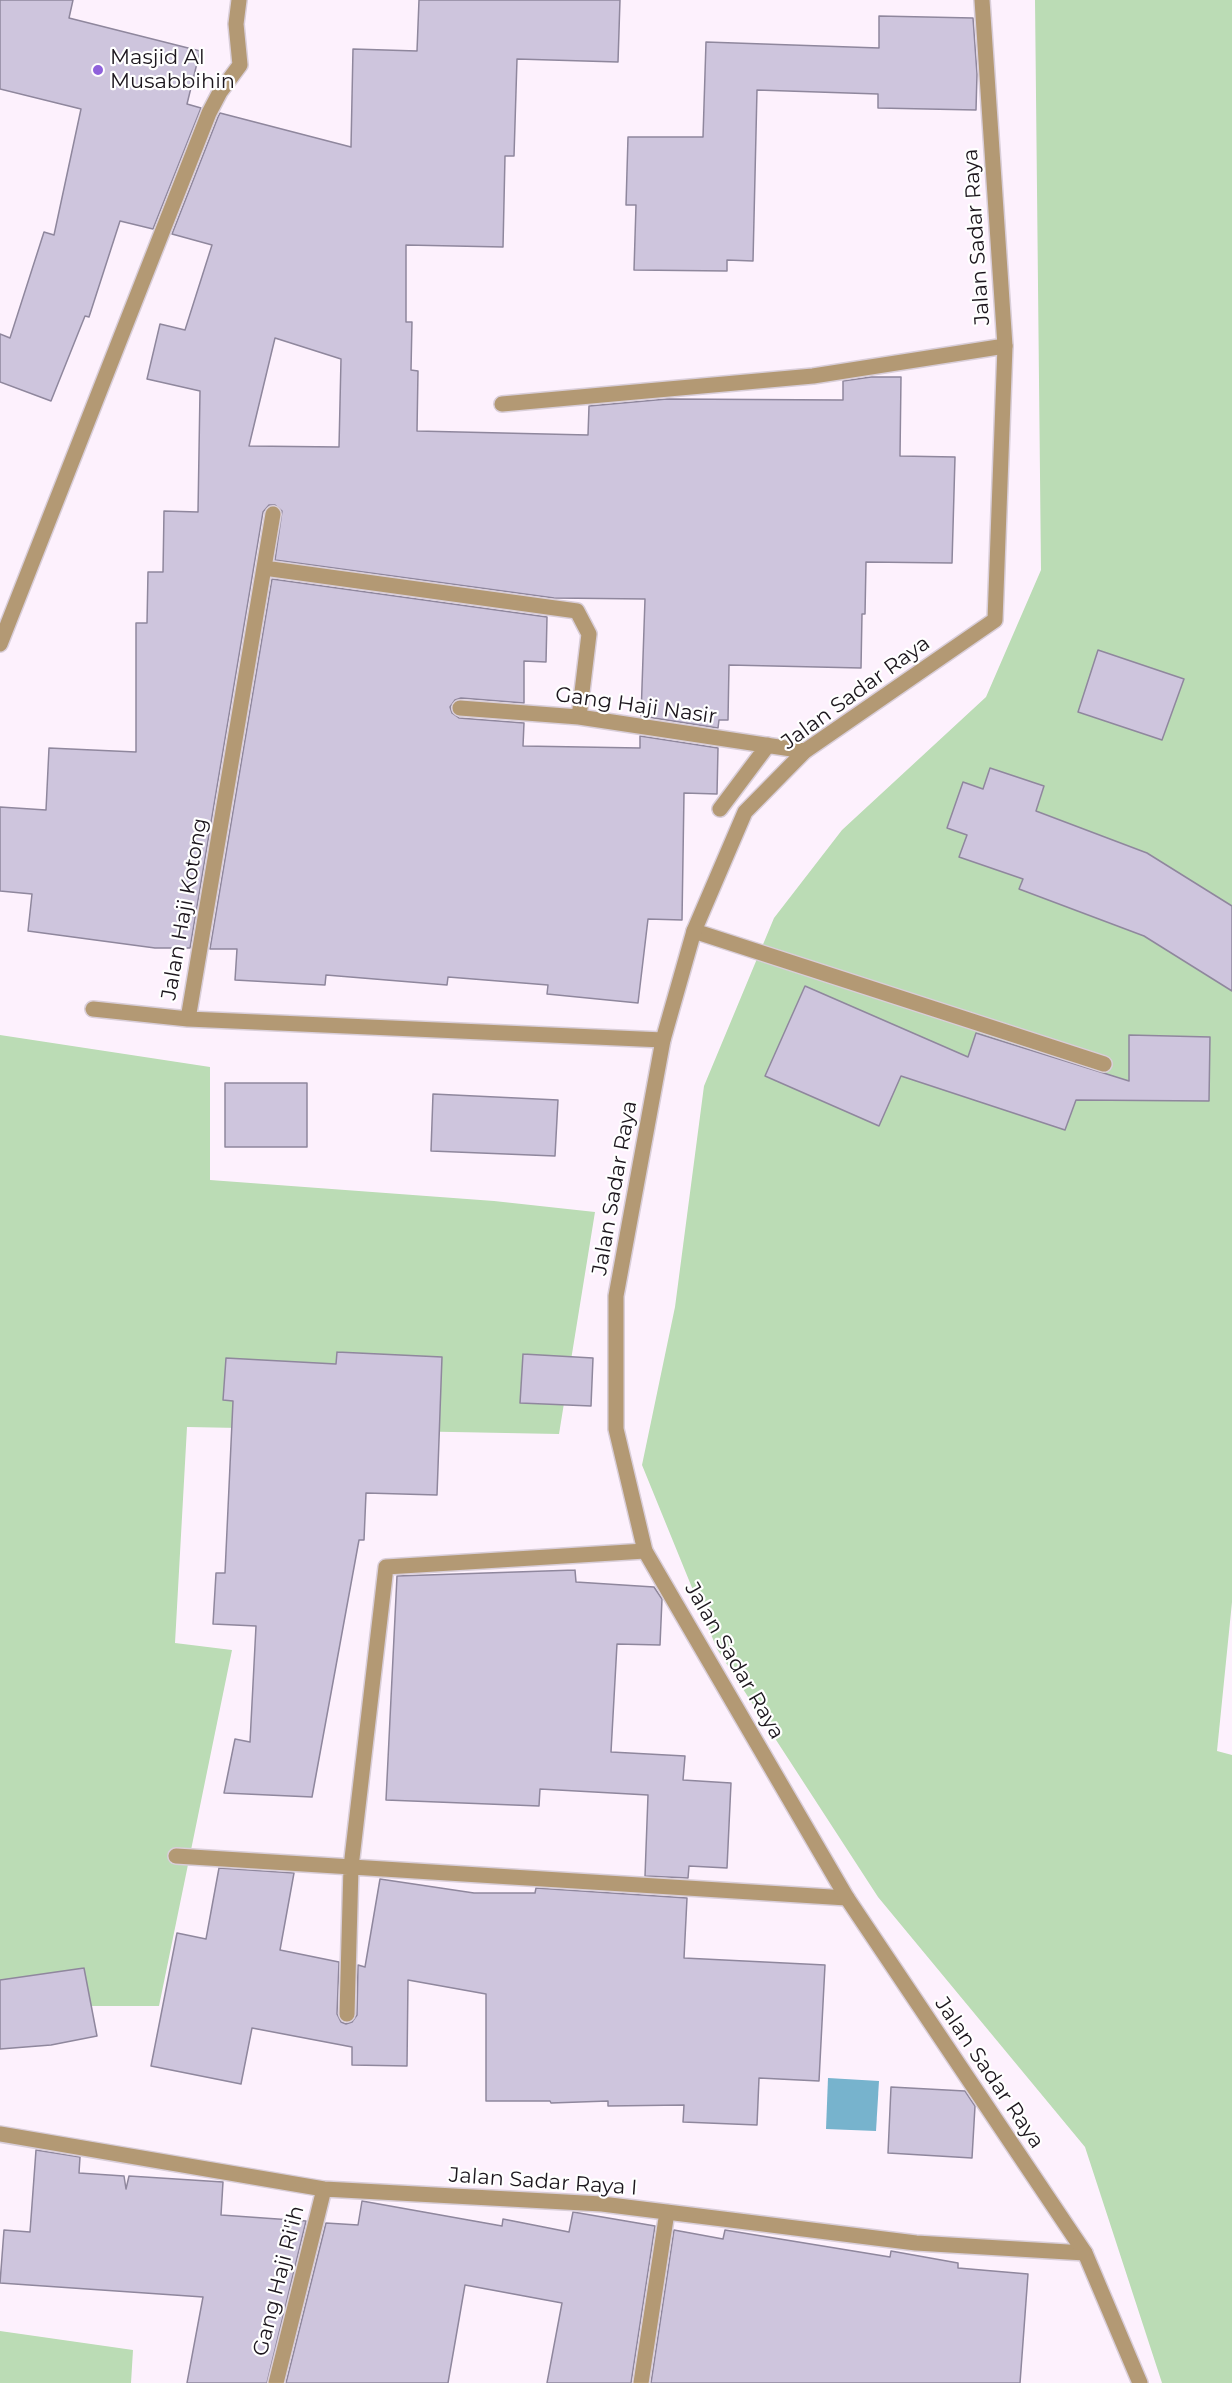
<!DOCTYPE html>
<style>
body{margin:0}
canvas{display:block;background:#fdf1fd}
</style>
<canvas width="1232" height="2383"></canvas>
<script>
const context = document.querySelector('canvas').getContext('2d');
context.lineJoin = 'round';
function fill(path, color) {
  context.fillStyle = color;
  context.fill(path, 'evenodd');
}
function toPath(rows) {
  const path = new Path2D();
  for (const r of rows) {
    path.moveTo(r[0], r[1]);
    for (let i = 2; i < r.length; i += 2) path.lineTo(r[i], r[i + 1]);
  }
  return path;
}
function trace(path, color, width, dash) {
  context.strokeStyle = color;
  context.lineWidth = width;
  context.lineCap = dash ? 'butt' : 'round';
  context.setLineDash(dash || []);
  context.stroke(path);
}
function write(font, color, halo, rows, align = 'center') {
  context.font = font + ' Montserrat,sans-serif';
  context.lineWidth = 4.5;
  context.setLineDash([]);
  context.textBaseline = 'middle';
  context.strokeStyle = halo;
  context.fillStyle = color;
  for (const [text, x, y, turn = 0] of rows) {
    context.save();
    context.translate(x, y);
    context.rotate((+turn || 0) * Math.PI / 180);
    context.textAlign = isNaN(turn) ? turn : align;
    if (halo) context.strokeText(text, 0, 0);
    context.fillText(text, 0, 0);
    context.restore();
  }
}
const green = toPath([
 [1035,0,1232,0,1232,1602,1217,1751,1232,1755,1232,2383,1162,2383,1085,2147,878,1897,717,1649,642,1465,675,1307,704,1086,774,918,842,830,986,697,1041,570],
 [0,1035,210,1067,210,1180,494,1201,595,1212,559,1434,187,1427,175,1643,232,1650,159,2006,0,2006],
 [0,2331,133,2350,131,2383,0,2383]
]);
const water = toPath([
 [828,2078,879,2081,876,2131,826,2129]
]);
const building = toPath([
 [0,0,73,0,69,18,200,51,187,104,201,108,153,229,120,221,89,317,85,316,51,401,0,382,0,334,10,338,44,232,54,235,81,109,0,89,0,0],
 [419,0,620,0,618,62,517,59,514,156,505,156,503,247,406,245,406,322,412,322,411,370,418,371,417,431,588,435,589,406,667,399,843,400,843,381,871,377,901,377,900,456,955,457,952,563,866,562,865,614,862,614,861,668,729,665,728,720,719,720,718,728,641,716,645,599,554,598,275,560,282,511,275,505,269,505,263,512,190,948,155,948,28,931,32,894,0,891,0,807,46,810,49,748,136,752,136,623,147,623,148,572,163,572,164,511,198,512,200,391,147,379,160,324,185,330,212,245,172,234,218,117,220,113,351,147,353,49,417,51,419,0],
 [275,338,341,359,339,447,249,446,275,338],
 [879,16,973,18,977,74,976,110,878,108,878,94,757,90,753,261,727,260,727,271,634,270,636,205,626,205,628,137,703,137,706,42,879,48,879,16],
 [272,579,547,617,546,662,524,661,524,703,461,698,455,700,450,707,452,713,459,718,524,723,523,746,640,748,640,736,718,748,717,794,684,793,682,920,648,919,638,1003,547,994,548,985,448,977,447,985,326,975,325,985,235,980,237,949,210,949,272,579],
 [1098,650,1184,679,1162,740,1078,712,1098,650],
 [990,768,1044,786,1036,811,1147,853,1232,906,1232,991,1144,936,1019,889,1023,879,959,857,967,835,947,828,963,782,983,789,990,768],
 [805,986,968,1057,976,1033,1129,1081,1129,1035,1210,1037,1209,1101,1076,1100,1065,1130,901,1076,879,1126,765,1076,805,986],
 [225,1083,307,1083,307,1147,225,1147,225,1083],
 [433,1094,558,1100,555,1156,431,1151,433,1094],
 [337,1352,442,1357,437,1495,366,1493,364,1540,359,1540,312,1797,224,1793,235,1739,250,1742,256,1626,213,1624,216,1573,225,1573,233,1401,223,1400,226,1358,336,1364,337,1352],
 [523,1354,593,1358,591,1406,520,1403,523,1354],
 [575,1570,576,1582,654,1587,662,1599,660,1645,617,1644,611,1752,685,1756,683,1780,731,1783,727,1868,689,1866,688,1878,645,1876,648,1795,540,1789,539,1806,386,1800,397,1576,575,1570],
 [219,1868,294,1873,280,1950,339,1962,337,2014,341,2022,346,2024,352,2022,357,2015,358,1965,365,1967,380,1879,474,1893,535,1893,536,1888,687,1898,684,1958,825,1965,819,2081,759,2078,757,2125,683,2122,684,2105,608,2106,608,2101,551,2103,550,2101,486,2101,486,1994,408,1980,407,2066,352,2065,352,2047,252,2028,241,2084,151,2066,177,1933,206,1939,219,1868],
 [84,1968,97,2036,51,2045,0,2049,0,1980,84,1968],
 [891,2087,965,2091,975,2106,972,2158,888,2153,891,2087],
 [36,2150,80,2157,79,2173,124,2176,126,2189,129,2176,223,2182,221,2215,306,2221,267,2383,187,2383,203,2297,0,2283,4,2230,30,2232,36,2150],
 [362,2201,502,2226,503,2219,569,2232,573,2212,655,2226,631,2383,547,2383,562,2303,465,2285,448,2383,286,2383,326,2223,358,2225,362,2201],
 [674,2230,723,2239,725,2230,890,2257,891,2251,958,2263,958,2268,1028,2274,1020,2383,651,2383,674,2230]
]);
const minor = toPath([
 [502,404,813,376,1005,346],
 [273,514,188,1019,663,1040],
 [264,568,577,611,589,634,579,717],
 [0,644,209,113,220,92,240,65,236,24,239,0],
 [460,708,579,717,805,751],
 [720,809,768,745],
 [694,931,1104,1064],
 [93,1009,188,1019],
 [176,1856,847,1898],
 [347,2014,351,1867,386,1567,645,1551],
 [0,2134,324,2189,602,2204,916,2243,1085,2253],
 [276,2383,324,2189],
 [641,2383,667,2212]
]);
const tertiary = toPath([
 [982,0,1005,346,995,620,805,751,745,812,694,931,663,1040,616,1296,616,1429,645,1551,847,1898,1085,2253,1140,2383]
]);
const markers = [
 [98,70,6,"#8f61db"]
];
const poiNames = [
 ["Masjid Al",110,58],
 ["Musabbihin",110,82]
];
const streetNames = [
 ["Jalan Sadar Raya",977,237,-94],
 ["Jalan Sadar Raya",856,693,-36],
 ["Gang Haji Nasir",636,706,8],
 ["Jalan Haji Kotong",185,909,-80],
 ["Jalan Sadar Raya",615,1188,-80],
 ["Jalan Sadar Raya",734,1661,60],
 ["Jalan Sadar Raya",989,2073,56],
 ["Jalan Sadar Raya I",543,2182,4],
 ["Gang Haji Ri'ih",279,2281,-76]
];
fill(green, '#bbdcb5');
fill(water, '#77b3cd');
fill(building, '#cec5dd');
trace(building, '#8f879d', 1.5);
trace(minor, '#d9ced9', 18);
trace(tertiary, '#d9ced9', 18);
trace(minor, '#b39974', 15);
trace(tertiary, '#b39974', 15);
for (const [x, y, r, color] of markers) {
  const dot = new Path2D();
  dot.arc(x, y, r, 0, 2 * Math.PI);
  context.fillStyle = color;
  context.fill(dot);
  trace(dot, '#fff', 2);
}
write('21px', '#1c161d', '#fff', poiNames, 'left');
write('21px', '#1c161d', '#fff', streetNames);
</script>
